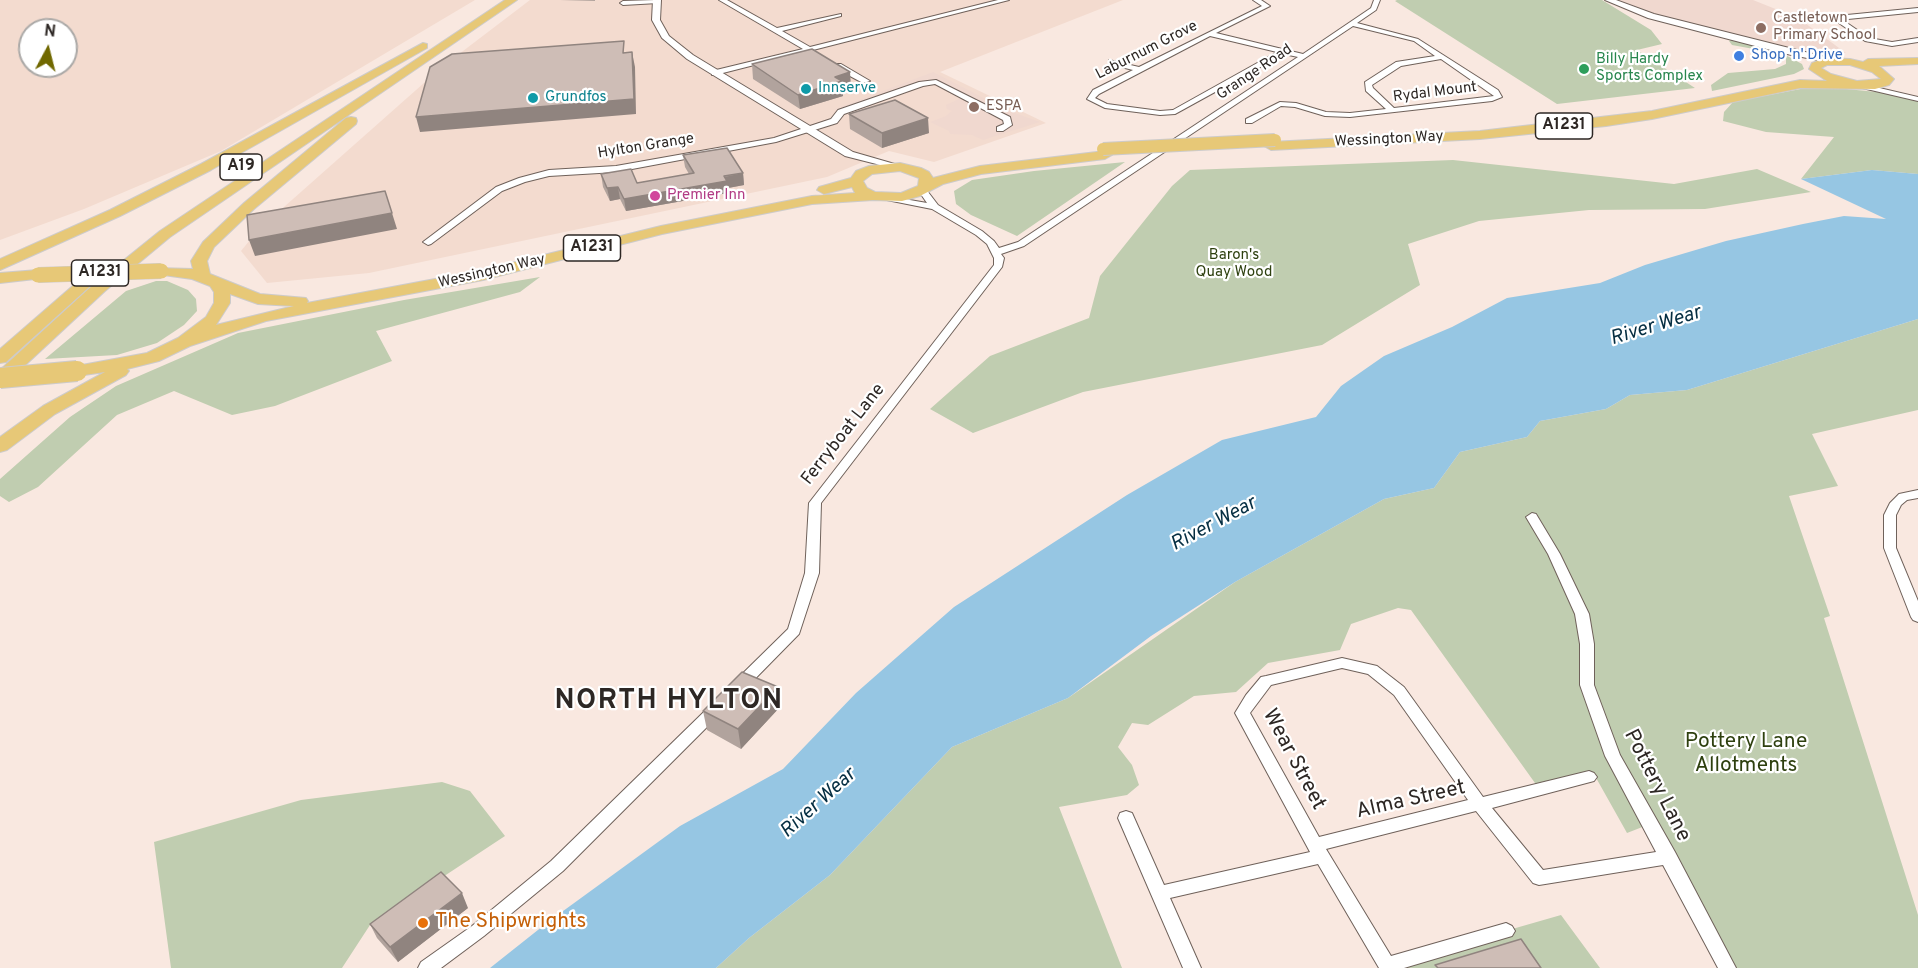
<!DOCTYPE html>
<style>
body{margin:0}
#map{position:relative;width:1918px;height:968px;overflow:hidden;background:#f9e8e0;font-family:Overpass,sans-serif}
canvas{display:block}
.north{position:absolute;left:18px;top:18px;width:60px;height:60px;box-sizing:border-box;background:#fff;border:2px solid #aba9a7;border-radius:50%;rotate:7deg;font-size:16px;font-weight:700;line-height:24px;text-align:center;color:#2d2724}
.north::after{content:'';display:block;margin:auto;width:21px;height:27px;background:#706800;clip-path:polygon(50% 0,100% 100%,50% 72%,0 100%)}
</style>
<div id="map">
<canvas width="1918" height="968"></canvas>
<div class="north">N</div>
</div>
<script>
const context = document.querySelector('canvas').getContext('2d');
context.lineJoin = 'round';
function fill(path, color) {
  context.fillStyle = color;
  context.fill(path, 'evenodd');
}
function toPath(rows) {
  const path = new Path2D();
  for (const r of rows) {
    path.moveTo(r[0], r[1]);
    for (let i = 2; i < r.length; i += 2) path.lineTo(r[i], r[i + 1]);
  }
  return path;
}
function trace(path, color, width, dash) {
  context.strokeStyle = color;
  context.lineWidth = width;
  context.lineCap = dash ? 'butt' : 'round';
  context.setLineDash(dash || []);
  context.stroke(path);
}
function write(font, color, halo, rows, align = 'center') {
  context.font = font + ' Overpass,sans-serif';
  context.lineWidth = 4.5;
  context.setLineDash([]);
  context.textBaseline = 'middle';
  context.strokeStyle = halo;
  context.fillStyle = color;
  for (const [text, x, y, turn = 0] of rows) {
    context.save();
    context.translate(x, y);
    context.rotate((+turn || 0) * Math.PI / 180);
    context.textAlign = isNaN(turn) ? turn : align;
    if (halo) context.strokeText(text, 0, 0);
    context.fillText(text, 0, 0);
    context.restore();
  }
}
const built = toPath([
 [0,0,475,0,221,151,84,209,0,240],
 [30,30,66,30,66,66,30,66],
 [530,0,1123,0,940,72,1046,123,934,162,889,151,827,177,369,273,267,283,241,251,258,230,442,67]
]);
const education = toPath([
 [1618,0,1753,0,1798,18,1846,53,1804,50,1751,39,1661,16],
 [933,72,1009,111,1040,122,983,140,972,135,950,134,949,131,930,122,946,116,952,111,947,109,946,105,961,98,940,84,930,83,842,113,835,109]
]);
const green = toPath([
 [1397,0,1602,0,1651,30,1662,44,1637,50,1695,88,1557,104,1395,1],
 [1731,40,1780,52,1802,64,1804,69,1794,74,1712,91,1711,85,1728,73,1775,69,1786,64,1786,59,1781,54,1732,45,1729,41],
 [1816,86,1907,95,1918,99,1918,174,1872,170,1801,179,1834,137,1766,132,1723,121,1724,112,1733,102],
 [1453,160,1674,184,1757,169,1811,192,1705,209,1589,210,1479,221,1408,244,1420,285,1322,345,1083,392,973,433,930,409,990,356,1089,318,1100,276,1172,186,1190,170],
 [1125,162,1017,236,971,215,956,204,954,191,972,180,1034,171],
 [540,277,520,292,376,331,392,361,275,406,232,415,174,391,117,415,38,487,9,502,0,496,0,479,70,417,116,386,238,333,404,300],
 [156,281,167,281,188,290,196,299,197,311,184,325,157,343,117,355,45,359,126,291],
 [1918,319,1918,410,1812,434,1838,486,1789,496,1830,616,1824,618,1918,915,1918,968,1727,968,1650,824,1627,833,1595,776,1540,790,1411,610,1398,608,1351,624,1340,650,1268,663,1236,692,1194,696,1148,725,1132,723,1118,747,1132,765,1139,785,1127,795,1059,807,1122,968,716,968,749,938,830,875,952,747,1068,698,1235,582,1384,499,1434,488,1460,452,1527,437,1540,421,1606,409,1630,395,1687,390],
 [442,782,470,791,505,836,370,925,342,968,171,968,154,842,301,800],
 [1561,915,1600,968,1389,968,1387,965]
]);
const water = toPath([
 [1872,170,1918,174,1918,319,1687,390,1630,395,1606,409,1540,421,1527,437,1460,452,1434,488,1384,499,1235,582,1151,636,1068,698,952,747,830,875,749,938,716,968,490,968,548,922,680,826,783,769,856,693,954,607,1127,495,1222,440,1316,417,1341,386,1384,356,1452,327,1507,298,1600,283,1645,265,1726,241,1803,224,1844,216,1886,219,1801,179]
]);
const minor = toPath([
 [656,0,658,1,658,3,623,5,620,3,623,1,656,0],
 [719,0,727,0,777,28,841,14,841,16,782,31,810,47,998,0,1009,0,715,75,712,75,712,71,803,49,719,0],
 [1253,0,1261,0,1270,6,1216,33,1303,54,1371,8,1374,0,1380,0,1376,10,1357,23,1418,39,1498,90,1502,97,1492,101,1350,117,1325,116,1295,107,1281,106,1252,123,1246,123,1246,119,1280,102,1296,103,1326,112,1350,113,1386,109,1366,91,1365,82,1396,62,1435,56,1414,41,1353,26,1024,246,1001,254,1004,258,1002,267,821,503,819,573,799,634,744,690,739,691,734,690,732,686,734,682,788,629,805,573,809,503,994,265,994,258,987,244,976,235,932,209,887,200,887,196,927,203,918,190,925,188,938,205,982,231,994,241,999,248,1018,242,1298,57,1284,54,1175,114,1160,115,1105,108,1087,99,1093,90,1133,70,1109,64,1109,60,1139,67,1262,6,1253,0],
 [1210,36,1277,52,1173,110,1160,111,1107,104,1095,98,1099,94,1210,36],
 [1441,59,1494,96,1394,108,1373,88,1372,85,1401,66,1441,59],
 [1918,8,1918,12,1848,19,1844,21,1869,38,1892,42,1918,38,1918,42,1892,46,1865,41,1836,21,1847,15,1918,8],
 [835,64,841,64,870,81,863,83,835,68,835,64],
 [936,80,1010,117,1012,125,1003,131,997,131,997,127,1004,124,1003,120,935,84,923,86,844,114,837,123,776,142,616,172,549,176,525,182,502,191,431,244,428,245,423,242,496,187,519,178,549,170,616,166,774,138,831,119,838,110,919,82,936,80],
 [1858,83,1918,97,1918,101,1858,87,1858,83],
 [1918,490,1918,498,1907,500,1901,505,1896,515,1896,548,1918,601,1918,622,1913,620,1911,617,1884,548,1884,515,1890,503,1899,494,1918,490],
 [1532,513,1536,514,1560,554,1589,614,1594,644,1594,685,1620,755,1675,852,1736,968,1718,968,1663,865,1539,885,1533,883,1476,811,1326,849,1391,956,1506,923,1512,926,1515,931,1512,936,1404,968,1379,968,1318,864,1170,898,1201,968,1183,968,1118,818,1120,813,1126,811,1132,813,1164,885,1310,852,1235,713,1246,695,1261,677,1266,676,1342,658,1377,666,1404,687,1483,797,1589,771,1594,773,1597,777,1594,781,1492,808,1543,870,1656,852,1605,756,1580,685,1580,644,1575,614,1548,554,1526,517,1532,513],
 [1342,668,1368,674,1394,695,1468,800,1319,837,1250,713,1271,685,1342,668],
 [716,703,721,705,723,709,721,713,563,871,484,936,441,968,418,968,421,962,472,926,551,861,711,705,716,703]
]);
const tertiary = toPath([
 [653,0,661,0,660,20,669,36,693,55,853,152,905,167,900,170,845,156,687,59,662,38,652,20,653,0],
 [1605,0,1616,0,1654,14,1841,61,1837,64,1782,53,1648,18,1605,0]
]);
const trunk = toPath([
 [505,0,517,0,170,237,105,291,6,383,0,384,0,370,93,285,160,231,505,0],
 [423,43,427,44,427,48,211,170,120,216,0,270,0,259,110,210,201,164,423,43],
 [1826,58,1850,59,1863,62,1868,59,1918,58,1918,64,1879,66,1894,79,1889,85,1875,89,1800,88,1652,119,1606,126,1480,139,1271,150,1264,146,1271,142,1480,131,1652,111,1800,80,1827,81,1809,69,1812,63,1826,58],
 [1827,65,1850,65,1872,72,1881,79,1857,81,1831,74,1821,68,1827,65],
 [351,117,356,118,357,121,356,124,254,209,214,247,207,261,210,274,260,294,306,298,308,301,307,303,483,270,661,226,812,196,855,193,852,187,824,194,817,190,819,187,851,178,856,171,869,166,900,163,921,168,929,172,933,178,980,166,1105,151,1112,155,1105,159,981,174,943,184,920,196,902,201,873,200,812,204,662,234,483,280,266,321,190,346,159,361,127,369,129,371,126,375,55,414,7,450,0,452,0,437,43,406,105,372,77,376,71,375,68,371,71,367,147,353,178,338,206,317,214,303,214,292,210,286,192,279,156,274,153,271,156,268,193,269,191,261,203,242,244,203,346,118,351,117],
 [900,171,919,178,918,186,901,193,875,192,867,188,863,181,872,174,900,171],
 [230,294,258,304,294,306,216,325,230,303,230,294],
 [103,262,108,264,111,267,108,270,6,362,0,363,0,349,98,264,103,262],
 [38,270,44,272,46,275,44,278,0,283,0,273,38,270]
]);
const trunkBridgeFar2 = toPath([
 [1103,149,1275,140]
]);
const trunkBridgeFar1 = toPath([
 [38,275,161,271]
]);
const trunkBridge = toPath([
 [0,378,77,371]
]);
const wall = toPath([
 [560,0,595,0,595,1],
 [752,64,851,86,843,89,843,96,800,109,753,79],
 [849,114,929,133,882,148,850,129],
 [683,155,743,173,744,185,728,188,728,193,626,211,620,199,610,201,603,187,601,174,637,183,689,174,685,167],
 [780,707,741,749,707,730,703,711],
 [468,908,398,962,377,938,370,924]
]);
const shadedWall = toPath([
 [632,52,635,67,636,114,420,132,416,117],
 [850,72,851,86,843,89,843,96,800,109,798,95,835,77],
 [928,118,929,133,882,148,882,133],
 [743,173,744,185,728,188,728,193,626,211,624,199],
 [618,187,620,199,610,201,607,188],
 [392,213,397,229,255,256,249,240],
 [778,687,780,707,741,749,738,729],
 [462,893,468,908,398,962,390,947]
]);
const building = toPath([
 [624,41,623,53,632,52,634,99,416,117,430,67,452,54,624,41],
 [812,49,850,72,835,77,842,81,798,95,752,64,812,49],
 [895,100,928,118,882,133,849,114,895,100],
 [727,148,743,173,724,176,727,181,624,199,618,187,607,188,601,174,631,169,637,183,694,173,683,155,727,148],
 [385,191,392,213,249,240,247,215,385,191],
 [742,672,778,687,738,729,703,711,742,672],
 [441,872,462,893,390,947,370,924,441,872],
 [1521,939,1541,968,1438,968,1435,965,1521,939]
]);
const markers = [
 [1761,28,6,"#8d6e63"],
 [1739,56,6,"#3f7fe0"],
 [1584,69,6,"#2e9e5b"],
 [806,89,6,"#0f9aa8"],
 [533,98,6,"#0f9aa8"],
 [974,107,6,"#8d6e63"],
 [655,196,6,"#d1479c"],
 [423,923,6,"#e8710a"]
];
const farEducationnames = [
 ["Castletown",1773,19],
 ["Primary School",1773,36],
 ["ESPA",986,107]
];
const farStreetnames = [
 ["Laburnum Grove",1147,51,-27],
 ["Grange Road",1255,73,-34],
 ["Rydal Mount",1435,93,-7],
 ["Wessington Way",1389,140,-3],
 ["Hylton Grange",646,147,-9],
 ["Wessington Way",492,272,-13]
];
const farShopnames = [
 ["Shop 'n' Drive",1751,56]
];
const farLeisurenames = [
 ["Billy Hardy",1596,60],
 ["Sports Complex",1596,77]
];
const farCulturenames = [
 ["Innserve",818,89],
 ["Grundfos",545,98]
];
const farHotelnames = [
 ["Premier Inn",667,196]
];
const farParknames = [
 ["Baron's",1234,256],
 ["Quay Wood",1234,273]
];
const shields = [
 [1564,126,57],
 [241,167,42],
 [592,248,57],
 [100,273,57]
];
const shieldNames = [
 ["A1231",1564,126],
 ["A19",241,167],
 ["A1231",592,248],
 ["A1231",100,273]
];
const streetNames = [
 ["Ferryboat Lane",844,435,-52]
];
const waterNames = [
 ["River Wear",1656,327,-17],
 ["River Wear",1214,525,-28],
 ["River Wear",819,804,-42]
];
const nearParknames = [
 ["Pottery Lane",1746,743],
 ["Allotments",1746,767]
];
const nearStreetnames = [
 ["Wear Street",1293,760,62],
 ["Pottery Lane",1656,786,63],
 ["Alma Street",1411,801,-13]
];
const nearFoodnames = [
 ["The Shipwrights",435,923]
];
const nearDistrictnames = [
 ["NORTH HYLTON",669,702]
];
fill(built, '#f3dbcf');
fill(education, '#f0d8cf');
fill(green, '#c0cdb0');
fill(water, '#96c6e3');
trace(minor, '#6f615a', 2);
trace(tertiary, '#6f615a', 2);
trace(trunk, '#cdcbca', 2);
fill(minor, '#fff');
fill(tertiary, '#fff');
fill(trunk, '#e7c877');
trace(trunkBridgeFar2, '#cdcbca', 14, []);
trace(trunkBridgeFar1, '#cdcbca', 16, []);
trace(trunkBridge, '#cdcbca', 22, []);
trace(trunkBridgeFar2, '#e7c877', 12);
trace(trunkBridgeFar1, '#e7c877', 15);
trace(trunkBridge, '#e7c877', 20);
fill(wall, '#b1a39d');
fill(shadedWall, '#90847f');
fill(building, '#cebdb6');
trace(building, '#90847f', 1.5);
for (const [x, y, r, color] of markers) {
  const dot = new Path2D();
  dot.arc(x, y, r, 0, 2 * Math.PI);
  context.fillStyle = color;
  context.fill(dot);
  trace(dot, '#fff', 2);
}
write('15px', '#785e54', '#fff', farEducationnames, 'left');
write('15px', '#2d2724', '#fff', farStreetnames);
write('15px', '#366cbe', '#fff', farShopnames, 'left');
write('15px', '#27864d', '#fff', farLeisurenames, 'left');
write('15px', '#0d838f', '#fff', farCulturenames, 'left');
write('15px', '#b23c85', '#fff', farHotelnames, 'left');
write('15px', '#2e400f', '#fff', farParknames);
for (const [x, y, w] of shields) {
  const box = new Path2D();
  box.roundRect(x - w / 2, y - 13, w, 26, 4.5);
  context.fillStyle = '#fff';
  context.fill(box);
  trace(box, '#2d2724', 1.5);
}
write('bold 16px', '#2d2724', null, shieldNames);
write('18px', '#2d2724', '#fff', streetNames);
write('italic 20px', '#052e42', '#fff', waterNames);
write('21px', '#2e400f', '#fff', nearParknames);
write('21px', '#2d2724', '#fff', nearStreetnames);
write('21px', '#c56008', '#fff', nearFoodnames, 'left');
context.letterSpacing = '1.5px';
write('bold 28px', '#2d2724', '#fff', nearDistrictnames);
context.letterSpacing = '0px';
</script>
